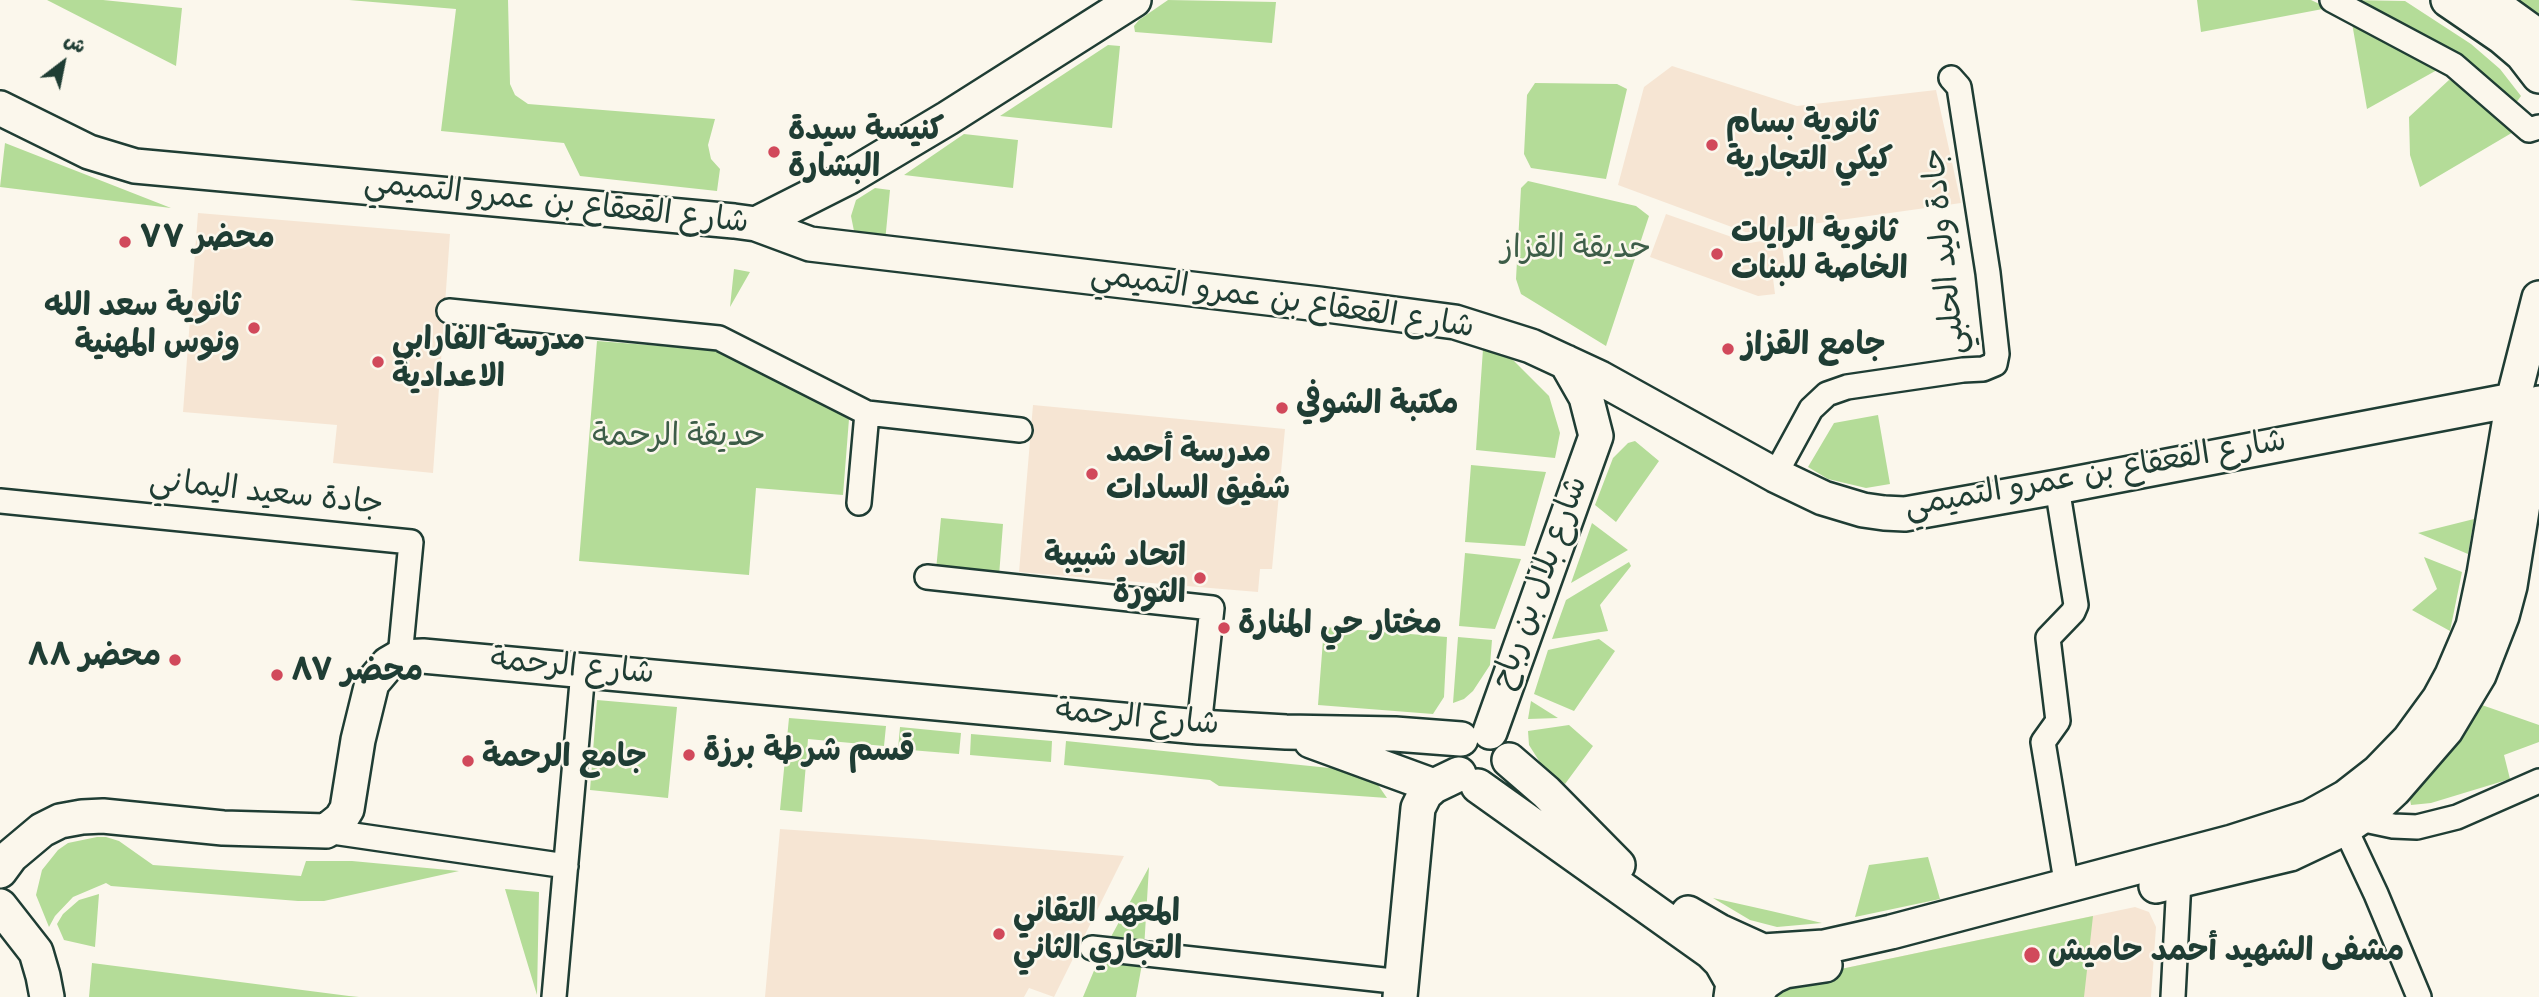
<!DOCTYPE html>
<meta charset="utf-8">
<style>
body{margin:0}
#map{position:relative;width:2539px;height:997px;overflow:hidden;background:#fbf7ec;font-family:"Indie Flower","Playpen Sans Arabic",sans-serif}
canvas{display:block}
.north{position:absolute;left:28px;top:28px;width:70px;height:70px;-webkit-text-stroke:5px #fbf7ec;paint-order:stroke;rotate:32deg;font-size:19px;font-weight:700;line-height:28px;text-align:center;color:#1f3d34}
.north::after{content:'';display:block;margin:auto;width:24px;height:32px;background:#1f3d34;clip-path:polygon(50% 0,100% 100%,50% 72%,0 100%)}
</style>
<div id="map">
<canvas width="2539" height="997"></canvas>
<div class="north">ش</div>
</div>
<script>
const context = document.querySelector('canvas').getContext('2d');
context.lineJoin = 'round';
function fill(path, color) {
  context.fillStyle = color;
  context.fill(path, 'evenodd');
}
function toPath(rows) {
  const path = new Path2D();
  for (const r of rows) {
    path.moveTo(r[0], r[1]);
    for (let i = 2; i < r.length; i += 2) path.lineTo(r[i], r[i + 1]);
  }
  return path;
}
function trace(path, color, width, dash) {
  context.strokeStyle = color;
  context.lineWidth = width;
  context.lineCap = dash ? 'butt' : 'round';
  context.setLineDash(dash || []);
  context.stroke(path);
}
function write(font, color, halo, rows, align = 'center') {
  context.font = font + ' "Indie Flower","Playpen Sans Arabic",sans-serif';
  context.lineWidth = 5;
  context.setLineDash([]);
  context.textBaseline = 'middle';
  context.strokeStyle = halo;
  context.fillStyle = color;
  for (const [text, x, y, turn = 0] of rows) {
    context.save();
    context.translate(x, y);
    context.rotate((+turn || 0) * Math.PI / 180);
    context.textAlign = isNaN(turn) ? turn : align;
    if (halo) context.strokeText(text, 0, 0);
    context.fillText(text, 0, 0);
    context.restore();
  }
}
const built = toPath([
 [1672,66,1797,106,1936,90,1961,203,1748,233,1618,185,1644,87],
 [198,213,450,234,433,473,333,463,337,425,183,412],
 [1666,214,1749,243,1781,238,1786,275,1773,278,1775,294,1758,296,1650,257],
 [1033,405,1285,429,1272,569,1260,569,1258,592,1019,572],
 [780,829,921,839,1124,856,1054,997,1029,988,1024,997,765,997],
 [2135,907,2149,912,2156,927,2151,997,1769,997,1779,982]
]);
const green = toPath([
 [47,0,103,0,182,8,176,66],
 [349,0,508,0,510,84,515,95,528,104,715,119,708,145,711,159,720,169,717,191,580,176,564,143,441,131,456,9],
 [1168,0,1276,2,1272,43,1135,32,1134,26,1139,20],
 [2197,0,2311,0,2328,8,2201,32],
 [2349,0,2405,1,2471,44,2500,69,2521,96,2513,107],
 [2508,0,2539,0,2539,23],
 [2352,23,2446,65,2367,109],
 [1108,45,1120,46,1112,128,1000,116],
 [2449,80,2470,83,2515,131,2420,187,2410,155,2409,117],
 [1535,83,1617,84,1627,89,1606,179,1531,168,1524,154,1527,95],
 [964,134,1018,140,1013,188,904,175],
 [5,143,171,208,0,187],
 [1528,181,1636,206,1649,216,1606,346,1521,294,1516,279,1521,188],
 [875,188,890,190,885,242,862,240,854,231,851,216,856,200],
 [734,269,750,272,730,307],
 [597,341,725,351,849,419,843,495,756,488,749,575,579,561],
 [1483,349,1512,359,1549,396,1560,433,1555,458,1476,450],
 [1878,415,1890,484,1866,488,1828,479,1808,467,1834,423],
 [1635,441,1659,461,1616,522,1595,505,1613,458,1628,443],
 [1471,465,1546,472,1525,546,1465,542],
 [941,518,1003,524,999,576,936,570],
 [2474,519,2468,554,2418,533],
 [1592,523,1628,550,1571,583],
 [1465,553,1521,559,1495,629,1459,626],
 [2424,557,2462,572,2450,631,2412,610,2437,589],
 [1629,562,1631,566,1600,605,1608,631,1552,639,1566,600],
 [1324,627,1447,637,1444,697,1433,714,1318,705],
 [1458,637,1492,640,1490,665,1473,691,1464,699,1453,703],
 [1599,639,1615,651,1574,711,1534,694,1548,650],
 [597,700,677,707,668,798,590,790],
 [1531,701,1558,718,1528,719],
 [2479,704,2539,725,2539,742,2504,755,2510,779,2431,803,2411,805,2409,794],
 [789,718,886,726,884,746,808,739,802,812,780,810],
 [1569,725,1593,746,1565,784,1541,764,1529,745,1528,731],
 [900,727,961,733,959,754,898,749],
 [971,734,1052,741,1051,762,970,755],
 [1066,741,1359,771,1378,785,1387,798,1219,786,1210,780,1064,765],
 [97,837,106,837,119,841,153,865,301,876,306,861,352,861,459,871,324,901,298,901,111,886,106,883,73,897,55,916,49,927,36,895,42,870,58,850,68,843],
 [1928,857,1940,899,1855,917,1869,865],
 [1149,867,1144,949,1107,944],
 [505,889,539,892,537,995],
 [99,894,95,947,64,940,57,924,63,914,79,900],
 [1713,898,1771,911,1822,923,1777,927,1750,920],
 [2093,916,2084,997,1769,997,1779,982],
 [1098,961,1142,964,1136,997,1083,997],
 [92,963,349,996,359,997,89,997]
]);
const street = toPath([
 [2332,0,2454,65,2529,130,2539,127],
 [449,311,719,338,867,413,1020,430],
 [1775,475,1811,409,1827,394,1847,387,1963,370,1983,369,1995,364,1997,354,1988,273,1959,87,1951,78],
 [2057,487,2076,605,2073,612,2048,638,2058,721,2043,742,2067,887],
 [0,501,411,542,400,657],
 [859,503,867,413],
 [927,577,1212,608,1199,727],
 [2360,819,2393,826,2417,827,2457,817,2539,781],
 [2345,828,2376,894,2419,997],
 [326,831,566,866],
 [1092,948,1402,982],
 [554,997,583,671],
 [2173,997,2179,880]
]);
const secondary = toPath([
 [2448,0,2502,37,2522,54,2539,76],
 [2488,0,2539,37],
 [0,108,89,152,135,166,734,221,756,224,810,244,1319,304,1455,322,1531,346,1600,378,1775,475,1823,498,1863,510,1884,513,1905,514,2057,487,2513,400],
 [756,224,849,177,948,118,1134,0],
 [1490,732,1596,436,1586,397,1566,362],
 [1311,741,1434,786],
 [1509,760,1546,792,1618,865],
 [1478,786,1711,952,1721,962,1733,983],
 [0,871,11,856,42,830,60,821,82,817,103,816,223,828,326,831,341,819,347,809,358,740,372,683,388,664,400,657,423,656,1199,727,1286,732,1395,734,1461,739],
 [2156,886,2290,854,2345,828,2377,806,2394,790,2446,730,2479,675,2502,616,2510,586,2539,403],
 [0,906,36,952,43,976,47,997],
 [1688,913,1719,931,1763,951],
 [1400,997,1418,808,1425,794,1434,786,1459,774],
 [1731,997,1733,983,1742,965,1748,959,1763,951,1824,947,1891,932,2232,842,2310,817,2346,797,2378,772,2409,740,2439,699,2452,675,2473,626,2484,574,2513,400,2539,298],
 [1754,997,1764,983,1774,976,1785,971,1825,965]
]);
const markers = [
 [1712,145,7,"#d1495b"],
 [774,152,7,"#d1495b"],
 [125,242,7,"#d1495b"],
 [1717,254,7,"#d1495b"],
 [254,328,7,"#d1495b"],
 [1728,349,7,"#d1495b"],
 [378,362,7,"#d1495b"],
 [1282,408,7,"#d1495b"],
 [1092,474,7,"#d1495b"],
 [1200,578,7,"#d1495b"],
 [1224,628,7,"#d1495b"],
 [175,660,7,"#d1495b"],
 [277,675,7,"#d1495b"],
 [689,755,7,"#d1495b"],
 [468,761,7,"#d1495b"],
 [999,934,7,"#d1495b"],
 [2032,955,9,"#d1495b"]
];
const poiNames = [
 ["ثانوية بسام",1726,127],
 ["كيكي التجارية",1726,164],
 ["كنيسة سيدة",788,134],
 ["البشارة",788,171],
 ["ثانوية الرايات",1731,236],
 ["الخاصة للبنات",1731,273],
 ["محضر ٧٧",139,242],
 ["ثانوية سعد الله",240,310,"right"],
 ["ونوس المهنية",240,347,"right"],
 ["مدرسة الفارابي",392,344],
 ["الاعدادية",392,381],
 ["جامع القزاز",1742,349],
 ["مكتبة الشوفي",1296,408],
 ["مدرسة أحمد",1106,456],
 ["شفيق السادات",1106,493],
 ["اتحاد شبيبة",1186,560,"right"],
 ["الثورة",1186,597,"right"],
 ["مختار حي المنارة",1238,628],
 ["محضر ٨٨",161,660,"right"],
 ["محضر ٨٧",291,675],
 ["قسم شرطة برزة",703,755],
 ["جامع الرحمة",482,761],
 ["المعهد التقاني",1013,916],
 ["التجاري الثاني",1013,953],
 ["مشفى الشهيد أحمد حاميش",2048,955]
];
const streetNames = [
 ["شارع القعقاع بن عمرو التميمي",556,206,6],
 ["جادة وليد الحلبي",1948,251,-96],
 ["شارع القعقاع بن عمرو التميمي",1282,304,8],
 ["شارع القعقاع بن عمرو التميمي",2096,477,-10],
 ["جادة سعيد اليماني",266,496,6],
 ["شارع بلال بن رباح",1543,584,-70],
 ["شارع الرحمة",572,670,5],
 ["شارع الرحمة",1137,721,5]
];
const parkNames = [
 ["حديقة القزاز",1576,252],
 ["حديقة الرحمة",679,440]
];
fill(built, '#f6e5d3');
fill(green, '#b4dc98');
trace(street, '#1f3d34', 28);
trace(secondary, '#1f3d34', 38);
trace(street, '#fbf7ec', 23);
trace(secondary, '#fbf7ec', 33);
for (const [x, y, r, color] of markers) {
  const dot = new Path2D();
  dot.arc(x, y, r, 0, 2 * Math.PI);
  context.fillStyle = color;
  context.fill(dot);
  trace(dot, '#fbf7ec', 2.5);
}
write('bold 32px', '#1f3d34', '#fbf7ec', poiNames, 'left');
write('32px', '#1f3d34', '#fbf7ec', streetNames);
write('32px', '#3d5d48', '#fbf7ec', parkNames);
</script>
